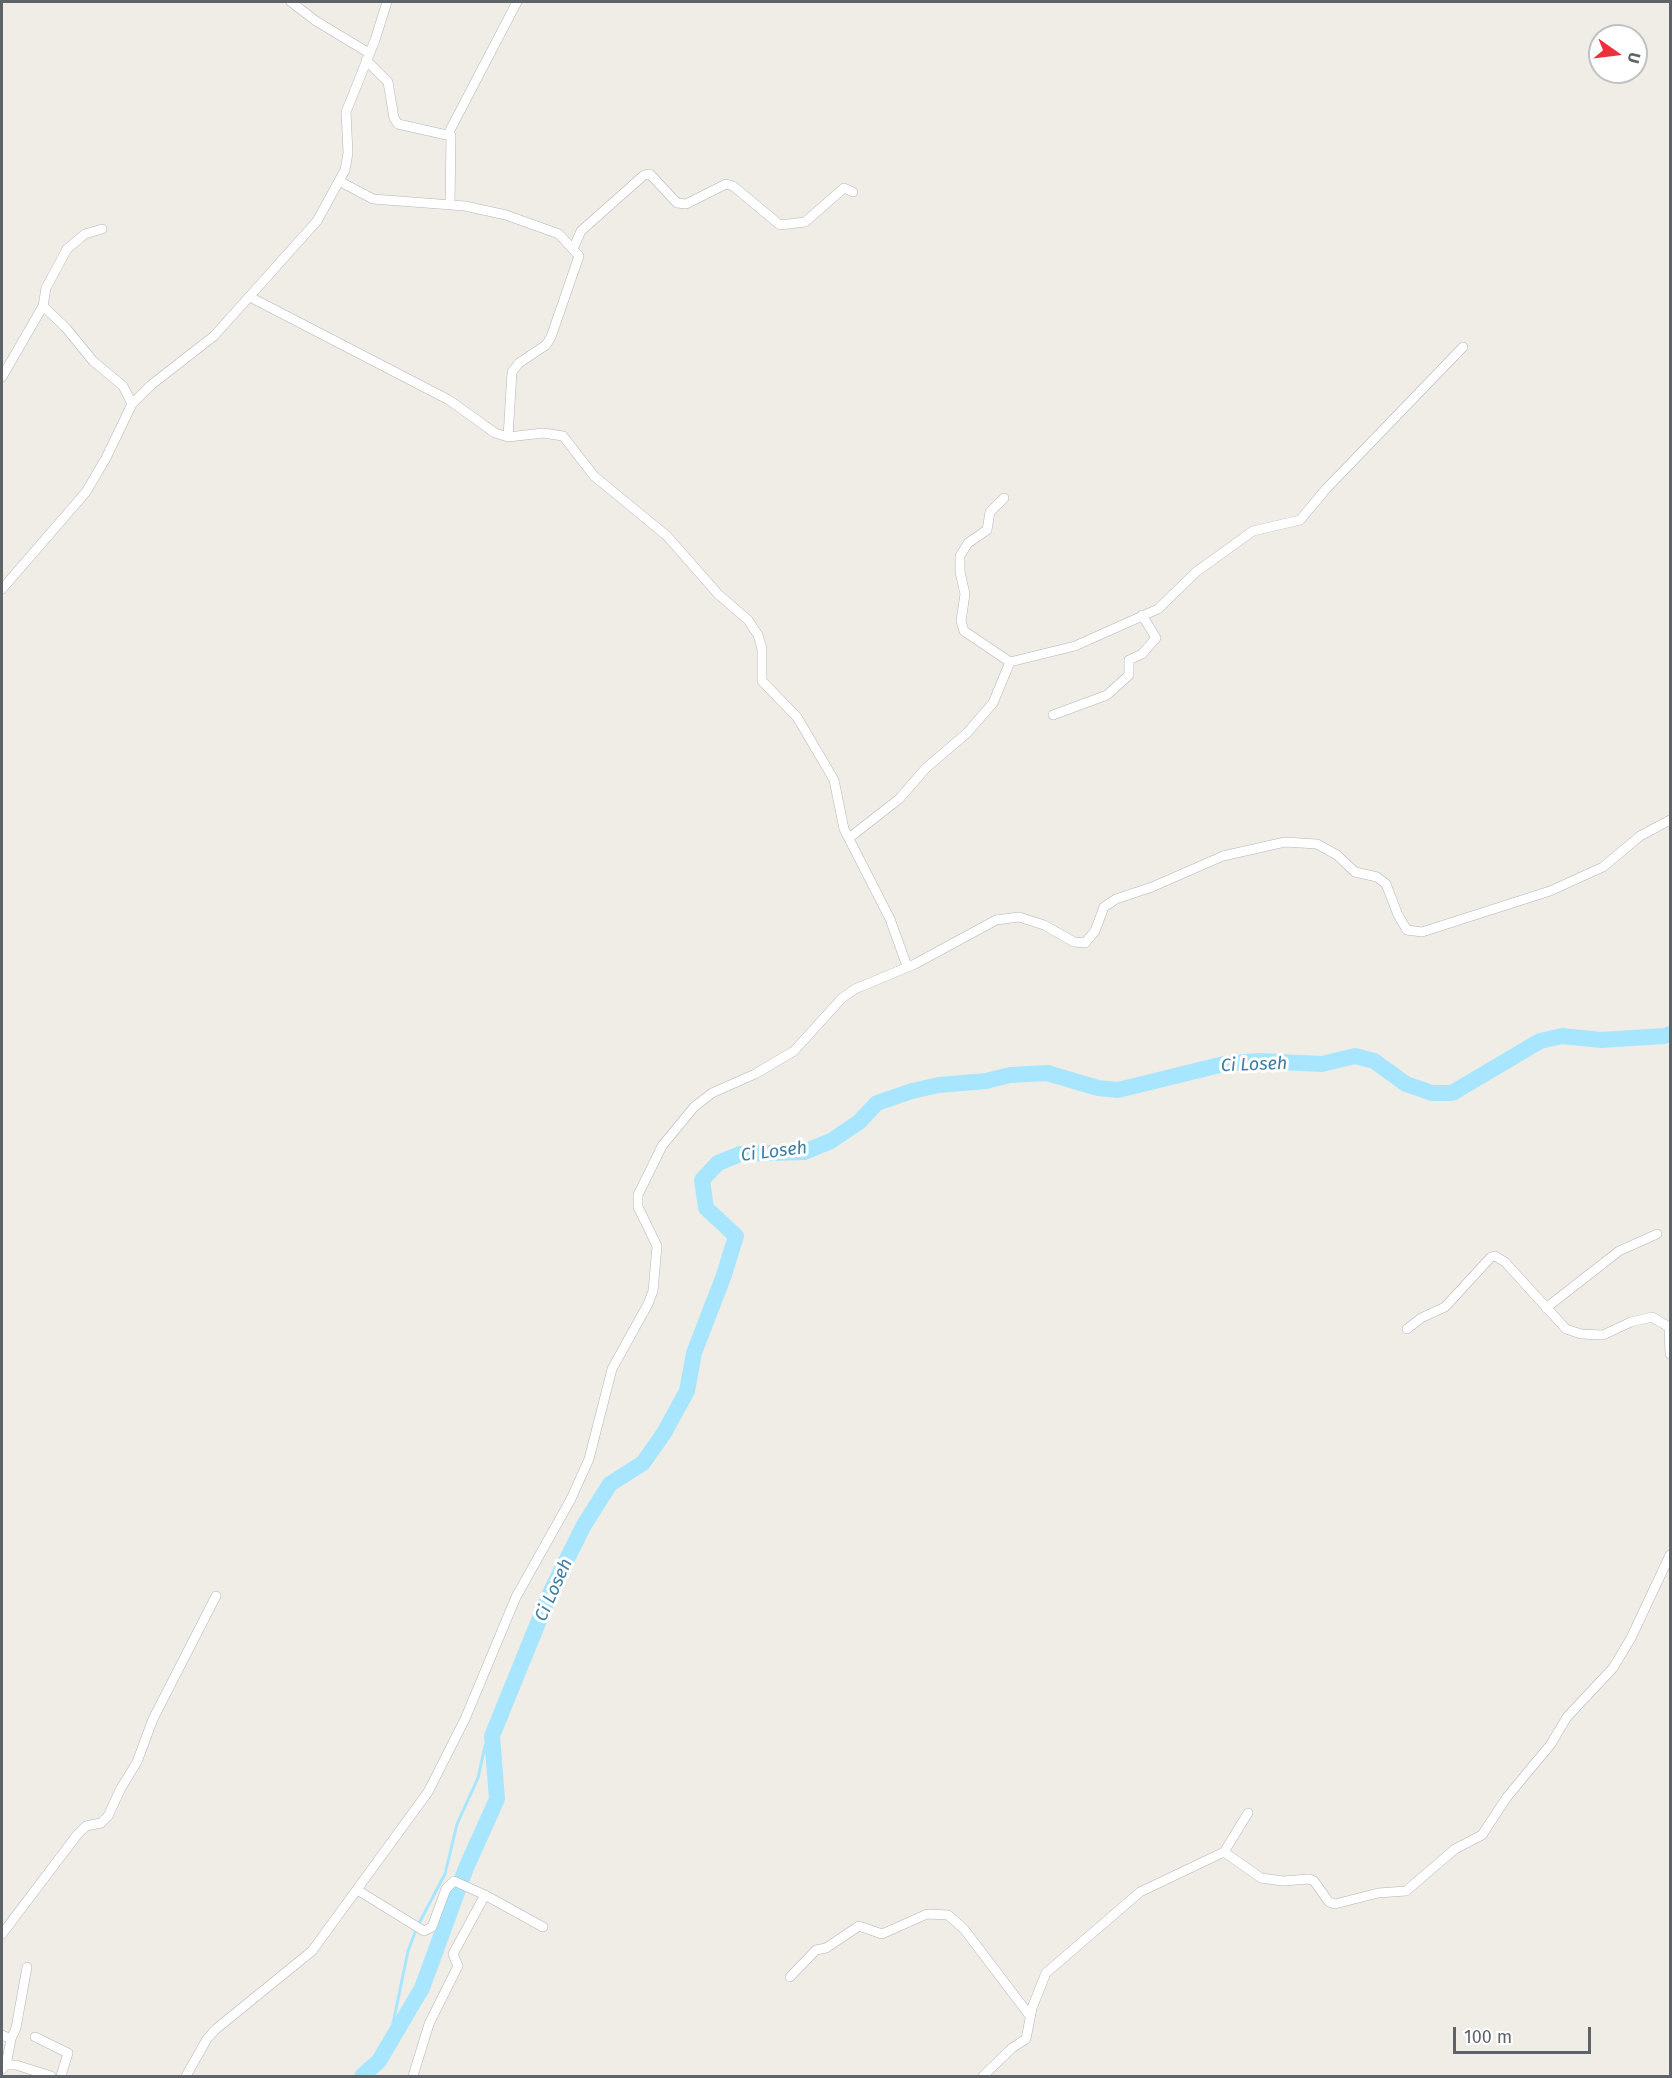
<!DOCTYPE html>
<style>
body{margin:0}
#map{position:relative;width:1672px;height:2078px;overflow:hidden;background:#f0ede7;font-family:"Fira Sans",sans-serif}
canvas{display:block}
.frame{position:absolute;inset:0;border:3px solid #5e6367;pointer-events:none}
.north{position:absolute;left:1588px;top:24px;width:60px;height:60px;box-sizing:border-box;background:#fff;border:2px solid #bfc1c2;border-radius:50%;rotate:104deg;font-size:16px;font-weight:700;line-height:24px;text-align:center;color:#5e6367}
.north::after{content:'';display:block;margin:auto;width:21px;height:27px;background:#ee2f3c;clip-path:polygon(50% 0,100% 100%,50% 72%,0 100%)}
.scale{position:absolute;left:1453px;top:2027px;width:138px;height:27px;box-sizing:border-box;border:3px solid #5e6367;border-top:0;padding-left:8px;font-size:18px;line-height:21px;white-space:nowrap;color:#5e6367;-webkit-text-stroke:4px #fff;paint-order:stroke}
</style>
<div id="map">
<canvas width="1672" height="2078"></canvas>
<div class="frame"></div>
<div class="north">U</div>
<div class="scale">100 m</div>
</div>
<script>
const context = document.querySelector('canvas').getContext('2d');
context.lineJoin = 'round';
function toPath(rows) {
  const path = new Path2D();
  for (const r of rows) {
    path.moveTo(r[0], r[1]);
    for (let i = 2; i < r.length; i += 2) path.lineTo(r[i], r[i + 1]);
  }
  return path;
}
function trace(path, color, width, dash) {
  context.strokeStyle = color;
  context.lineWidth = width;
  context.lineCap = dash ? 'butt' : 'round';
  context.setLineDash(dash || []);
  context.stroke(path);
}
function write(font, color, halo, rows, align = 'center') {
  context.font = font + ' "Fira Sans",sans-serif';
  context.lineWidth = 6;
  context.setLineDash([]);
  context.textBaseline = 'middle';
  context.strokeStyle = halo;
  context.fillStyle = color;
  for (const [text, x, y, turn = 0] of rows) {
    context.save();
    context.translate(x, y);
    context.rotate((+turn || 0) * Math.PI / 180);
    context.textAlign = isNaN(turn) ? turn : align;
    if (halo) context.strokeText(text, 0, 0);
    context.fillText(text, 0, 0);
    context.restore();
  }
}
const stream = toPath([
 [390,2038,408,1951,417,1927,445,1874,457,1824,478,1778,485,1746,492,1736]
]);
const river = toPath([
 [362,2076,379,2061,422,1988,466,1868,497,1799,492,1736,551,1591,584,1525,610,1484,643,1463,664,1433,687,1391,694,1353,724,1275,736,1236,706,1208,702,1180,718,1163,740,1154,804,1152,831,1141,859,1122,877,1103,912,1091,939,1085,986,1081,1010,1075,1047,1073,1098,1088,1118,1090,1224,1064,1259,1061,1322,1064,1355,1056,1374,1061,1406,1084,1432,1093,1452,1093,1540,1041,1562,1036,1601,1040,1664,1036,1670,1034]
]);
const minor = toPath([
 [291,2,316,21,369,53],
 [366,60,388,82,394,118,398,124,451,136,450,204],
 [448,134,517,2],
 [339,181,373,199,465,206,506,215,559,234,579,256,551,337,546,345,519,363,512,372,508,437],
 [102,229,85,234,67,249,46,288,43,306,66,328,93,361,123,386,132,404],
 [573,249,581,231,644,175,650,174,677,203,686,204,726,184,733,186,780,225,805,222,844,188,853,192],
 [250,297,449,400,495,433,508,437,543,433,563,436,594,476,667,536,718,594,748,620,758,635,762,649,762,681,797,717,834,780,844,829,890,919,907,966],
 [2,377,43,306],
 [1004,498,990,512,987,530,968,543,960,556,960,572,965,594,961,621,964,631,1010,662],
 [2,589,86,492,106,458,132,404,151,385,214,336,317,221,345,170,348,153,346,112,375,40,387,2],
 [1053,715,1107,695,1129,675,1129,660,1142,654,1156,638,1142,615],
 [849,838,899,799,926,768,967,733,993,703,1010,662,1075,646,1158,609,1196,572,1253,531,1300,520,1326,489,1463,347],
 [1546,1308,1619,1251,1657,1234],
 [1407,1329,1421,1318,1445,1307,1491,1257,1495,1256,1505,1262,1566,1329,1581,1334,1603,1335,1631,1322,1652,1317,1669,1327,1670,1354],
 [1224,1852,1261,1878,1283,1881,1309,1879,1314,1881,1329,1902,1335,1904,1378,1893,1406,1891,1455,1849,1482,1835,1507,1797,1551,1744,1567,1717,1613,1668,1631,1638,1670,1555],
 [359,1891,424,1931,432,1927,446,1889,454,1881,485,1895,543,1927],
 [2,1934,77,1835,86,1826,101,1823,108,1816,121,1788,137,1762,153,1719,216,1596],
 [790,1977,816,1950,826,1948,859,1926,882,1934,927,1914,948,1915,964,1929,1030,2016],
 [2,2035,11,2039,6,2065],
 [35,2037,68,2053,61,2076],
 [11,2039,16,2028,27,1967],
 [2,2069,6,2065,16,2065,51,2076],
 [186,2076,207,2039,216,2029,312,1951,428,1792,465,1719,516,1597,571,1499,589,1459,612,1369,648,1304,653,1291,657,1246,638,1207,638,1195,662,1146,694,1107,712,1093,755,1074,794,1051,842,998,855,989,915,964,996,920,1019,917,1044,925,1074,942,1085,943,1095,931,1104,907,1116,899,1152,887,1223,856,1285,842,1317,844,1337,855,1355,872,1377,877,1386,884,1398,915,1407,930,1422,932,1550,891,1603,867,1640,836,1670,820],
 [413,2076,429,2024,458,1966,453,1954,485,1895],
 [983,2076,1012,2048,1026,2039,1032,2008,1046,1973,1140,1892,1224,1852,1248,1813]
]);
const waterNames = [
 ["Ci Loseh",1254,1065,-2],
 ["Ci Loseh",774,1152,-7],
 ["Ci Loseh",554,1590,-66]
];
trace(stream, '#a8e6ff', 3);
trace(river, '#a8e6ff', 16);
trace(minor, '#b2b5b9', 10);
trace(minor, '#fff', 9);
write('italic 18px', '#3b7da3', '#fff', waterNames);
</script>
